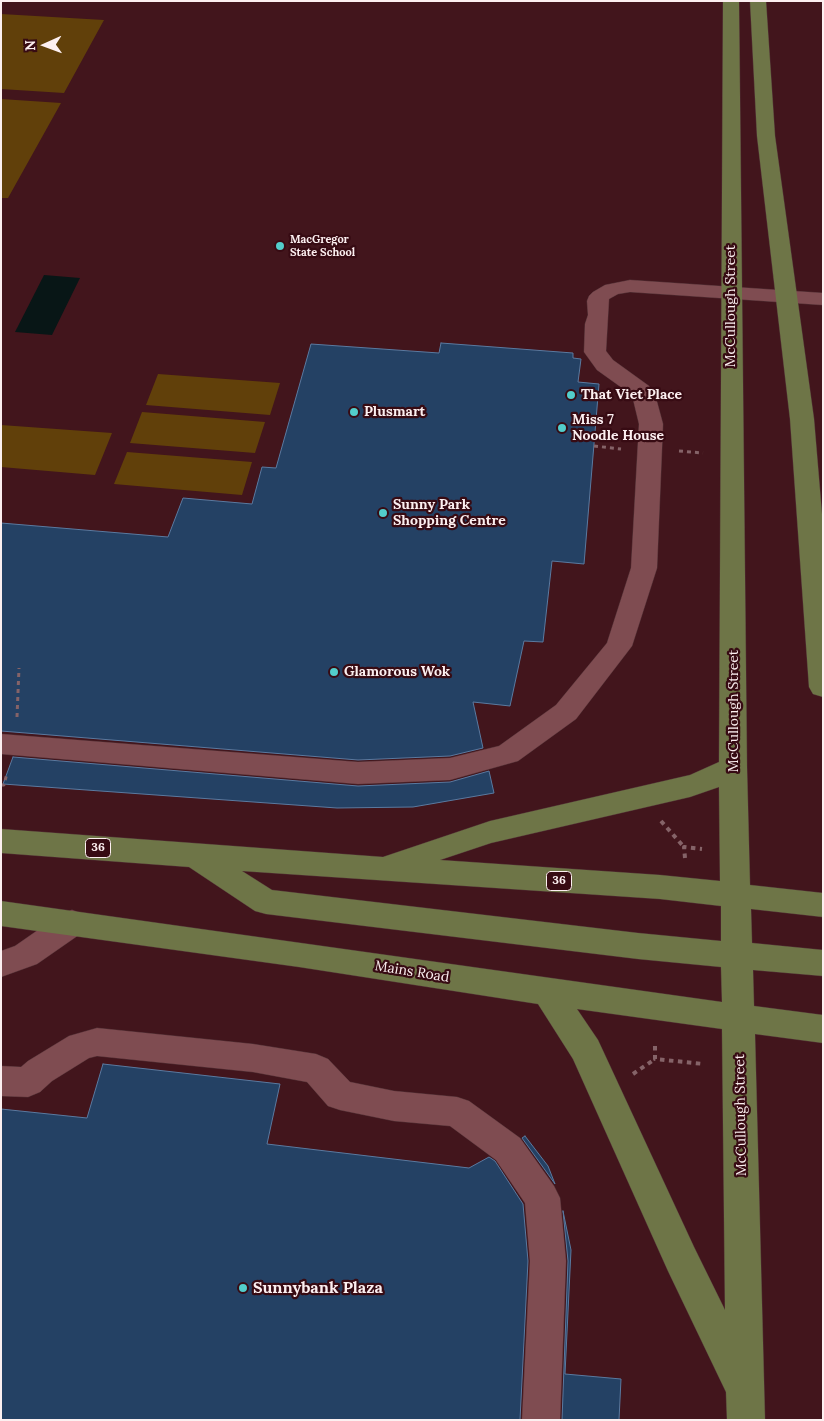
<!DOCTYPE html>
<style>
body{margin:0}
#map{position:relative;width:824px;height:1421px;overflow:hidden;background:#42151c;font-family:Lora,serif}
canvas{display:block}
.frame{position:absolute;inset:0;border:2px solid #fceff0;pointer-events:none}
.north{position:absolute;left:20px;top:20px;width:50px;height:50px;-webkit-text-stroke:4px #370b13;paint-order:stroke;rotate:268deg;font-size:14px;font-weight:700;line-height:20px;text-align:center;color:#fceff0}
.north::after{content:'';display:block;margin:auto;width:18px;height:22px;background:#fceff0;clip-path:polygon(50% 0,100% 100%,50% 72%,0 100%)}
</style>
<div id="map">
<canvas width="824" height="1421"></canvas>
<div class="frame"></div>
<div class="north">N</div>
</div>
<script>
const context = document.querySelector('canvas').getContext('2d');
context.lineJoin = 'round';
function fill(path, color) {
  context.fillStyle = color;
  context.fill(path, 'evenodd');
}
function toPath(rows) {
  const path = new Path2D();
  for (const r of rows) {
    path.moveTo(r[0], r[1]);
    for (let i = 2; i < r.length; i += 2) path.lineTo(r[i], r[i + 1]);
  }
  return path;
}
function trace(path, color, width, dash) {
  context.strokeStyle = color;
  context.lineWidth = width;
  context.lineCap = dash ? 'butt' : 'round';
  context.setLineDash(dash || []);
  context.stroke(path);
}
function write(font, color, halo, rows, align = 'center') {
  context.font = font + ' Lora,serif';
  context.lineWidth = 4.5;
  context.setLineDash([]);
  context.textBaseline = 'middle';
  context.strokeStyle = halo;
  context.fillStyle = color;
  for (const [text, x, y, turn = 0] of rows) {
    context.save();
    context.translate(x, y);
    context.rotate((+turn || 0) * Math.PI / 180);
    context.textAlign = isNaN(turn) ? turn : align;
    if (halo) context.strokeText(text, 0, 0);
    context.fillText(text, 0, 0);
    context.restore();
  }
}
const green = toPath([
 [1,14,104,20,64,93,1,89],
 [1,99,61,103,8,198,1,198],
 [158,374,280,383,270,415,146,405],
 [142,412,265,422,255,453,130,443],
 [1,425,112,433,95,475,1,467],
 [127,452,252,462,242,495,114,484]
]);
const water = toPath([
 [44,275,80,278,52,335,15,332]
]);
const building = toPath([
 [441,343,573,353,573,358,581,359,578,382,599,384,584,564,552,561,543,642,524,641,510,706,473,702,483,748,450,756,358,760,1,731,1,523,168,537,183,498,252,504,262,467,276,468,311,344,439,353,441,343],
 [13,757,358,786,450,782,489,771,494,793,413,807,337,808,3,784,13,757],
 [103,1064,280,1084,267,1144,469,1168,489,1157,495,1161,523,1204,528,1261,520,1420,1,1420,1,1109,87,1118,103,1064],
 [525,1136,548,1166,555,1184,522,1138,525,1136],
 [563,1211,571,1250,565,1374,621,1379,619,1420,562,1420,568,1261,563,1211]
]);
const pathFar1 = toPath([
 [594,446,621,449],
 [679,451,703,453],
 [17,717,19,668],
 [1,785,4,785,7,773]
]);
const path = toPath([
 [661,821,684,847],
 [685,858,684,847,702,849],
 [655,1046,655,1059,704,1064],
 [633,1074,655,1059]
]);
const minor = toPath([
 [630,280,823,293,823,305,630,292,618,294,609,299,606,351,613,360,649,386,656,398,663,424,657,568,632,646,576,719,518,761,450,780,358,784,1,754,1,734,358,762,450,758,499,746,556,705,607,643,631,568,639,424,632,395,597,370,584,352,585,324,588,315,587,301,589,296,593,292,605,285,630,280],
 [72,910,83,914,87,923,83,932,37,964,1,977,1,951,15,946,61,914,72,910],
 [97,1028,253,1044,316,1054,328,1059,350,1082,394,1091,457,1097,469,1101,520,1138,554,1186,560,1198,566,1261,560,1420,522,1420,530,1261,525,1203,496,1160,450,1126,394,1121,340,1110,328,1106,307,1082,253,1072,97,1056,89,1058,52,1081,40,1092,28,1097,1,1096,1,1066,21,1067,28,1061,69,1036,97,1028]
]);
const major = toPath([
 [723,1,739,1,747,767,750,885,823,893,823,917,751,909,752,943,823,950,823,976,753,970,754,1006,823,1015,823,1043,755,1034,765,1420,727,1420,726,1392,668,1271,573,1059,538,1004,299,967,1,926,1,901,722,1002,721,967,638,959,266,914,255,911,189,867,1,853,1,829,383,857,490,821,690,775,719,762,723,1],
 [719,787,720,881,660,875,440,860,491,843,690,797,719,787],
 [242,871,660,899,721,906,721,941,638,933,272,890,242,871],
 [577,1009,722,1029,725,1310,694,1247,598,1040,577,1009],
 [750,1,766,1,775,136,814,419,823,526,823,697,813,694,809,687,790,419,757,136,750,1]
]);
const markers = [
 [280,246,5,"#53cdcb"],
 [571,395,5,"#53cdcb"],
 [354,412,5,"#53cdcb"],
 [562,428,5,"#53cdcb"],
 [383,513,5,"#53cdcb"],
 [334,672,5,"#53cdcb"],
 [243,1288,5,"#53cdcb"]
];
const farPoinames = [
 ["MacGregor",290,240],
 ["State School",290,253]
];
const shields = [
 [98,848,25],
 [559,881,25]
];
const shieldNames = [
 ["36",98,848],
 ["36",559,881]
];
const streetNames = [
 ["McCullough Street",731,306,-90],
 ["McCullough Street",734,711,-90],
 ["Mains Road",412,972,9],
 ["McCullough Street",741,1115,-91]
];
const poiNames = [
 ["That Viet Place",581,395],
 ["Plusmart",364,412],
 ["Miss 7",572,420],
 ["Noodle House",572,436],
 ["Sunny Park",393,505],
 ["Shopping Centre",393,521],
 ["Glamorous Wok",344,672]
];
const nearPoinames = [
 ["Sunnybank Plaza",253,1288]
];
fill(green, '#61400a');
fill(water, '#081616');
fill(building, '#244164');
trace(building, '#5a7aa0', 1);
trace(minor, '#513035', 1);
trace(major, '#513035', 1);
trace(pathFar1, '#856368', 3, [4, 4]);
trace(path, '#856368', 4, [4.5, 4.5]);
fill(minor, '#7f4c51');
fill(major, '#6e7547');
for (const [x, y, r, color] of markers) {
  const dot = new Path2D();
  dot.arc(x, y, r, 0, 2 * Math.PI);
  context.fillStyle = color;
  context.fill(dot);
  trace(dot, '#370b13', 2);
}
write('bold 11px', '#fceff0', '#370b13', farPoinames, 'left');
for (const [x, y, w] of shields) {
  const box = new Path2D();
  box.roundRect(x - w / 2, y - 9.5, w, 19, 4);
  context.fillStyle = '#370b13';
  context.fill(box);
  trace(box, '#fceff0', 1);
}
write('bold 12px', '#fceff0', null, shieldNames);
write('14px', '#fceff0', '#370b13', streetNames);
write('bold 14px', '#fceff0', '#370b13', poiNames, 'left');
write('bold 16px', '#fceff0', '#370b13', nearPoinames, 'left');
</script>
